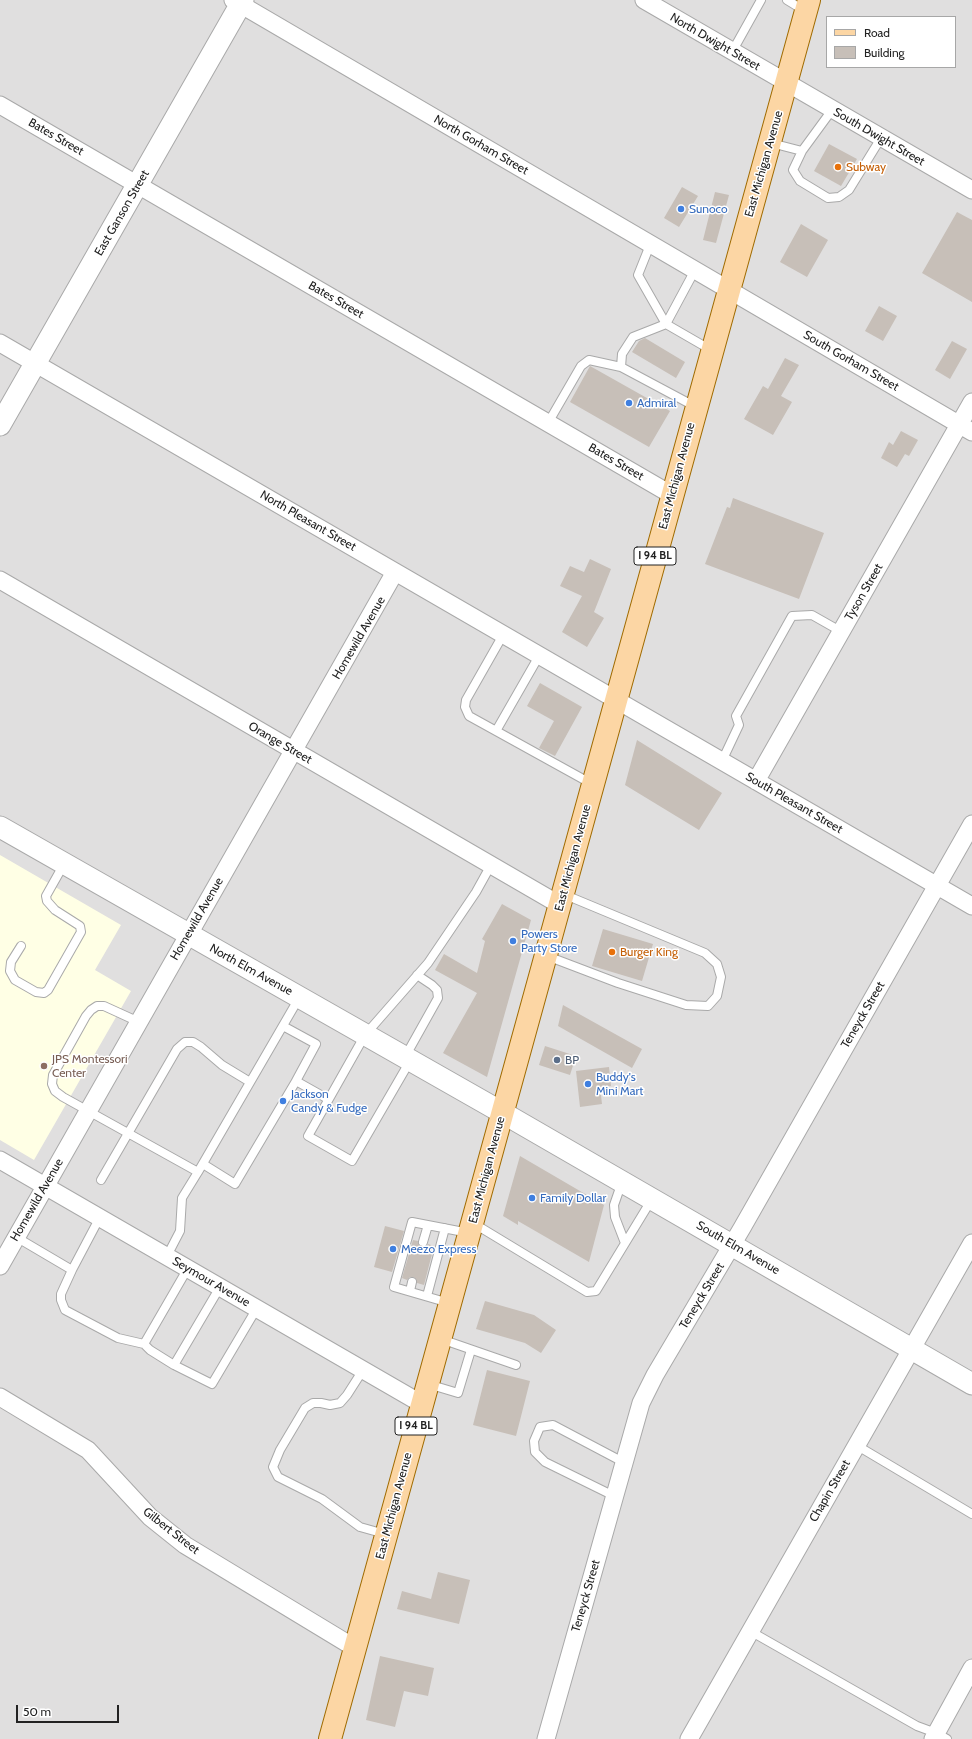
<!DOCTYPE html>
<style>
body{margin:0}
#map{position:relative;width:972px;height:1739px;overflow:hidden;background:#f2efe9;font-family:Cabin,sans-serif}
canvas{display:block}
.legend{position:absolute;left:826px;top:16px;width:130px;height:52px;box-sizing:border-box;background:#fff;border:1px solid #a7a7a7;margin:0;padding:5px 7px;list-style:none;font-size:12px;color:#222}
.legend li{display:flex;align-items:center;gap:8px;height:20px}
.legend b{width:20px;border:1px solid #a7a7a7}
.scale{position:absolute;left:16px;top:1705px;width:103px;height:18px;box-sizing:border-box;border:2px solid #222;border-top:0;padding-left:5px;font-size:12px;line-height:14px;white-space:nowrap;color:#222;-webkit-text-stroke:3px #fff;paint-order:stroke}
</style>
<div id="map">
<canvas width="972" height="1739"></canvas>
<ul class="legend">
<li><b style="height:5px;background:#fcd6a4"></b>Road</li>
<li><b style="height:11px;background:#c7bfb8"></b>Building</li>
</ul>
<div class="scale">50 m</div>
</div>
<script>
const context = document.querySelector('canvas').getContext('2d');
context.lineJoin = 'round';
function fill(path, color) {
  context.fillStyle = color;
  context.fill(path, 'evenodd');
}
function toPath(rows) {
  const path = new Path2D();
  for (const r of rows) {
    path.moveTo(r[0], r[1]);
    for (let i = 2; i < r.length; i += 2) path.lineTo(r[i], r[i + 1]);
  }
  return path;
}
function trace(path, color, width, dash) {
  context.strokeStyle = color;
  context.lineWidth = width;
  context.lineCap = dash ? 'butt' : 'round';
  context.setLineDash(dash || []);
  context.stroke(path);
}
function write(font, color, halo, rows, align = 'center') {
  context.font = font + ' Cabin,sans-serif';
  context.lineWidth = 3;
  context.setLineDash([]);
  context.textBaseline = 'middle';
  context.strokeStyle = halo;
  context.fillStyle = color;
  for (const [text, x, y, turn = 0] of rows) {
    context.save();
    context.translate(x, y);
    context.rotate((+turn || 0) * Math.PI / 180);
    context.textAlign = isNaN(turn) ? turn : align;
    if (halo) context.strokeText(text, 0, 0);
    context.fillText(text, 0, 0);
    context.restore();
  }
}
const residential = toPath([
 [0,0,972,0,972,1739,0,1739],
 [827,17,955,17,955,67,827,67]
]);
const education = toPath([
 [0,855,121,925,95,970,131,991,34,1160,0,1140]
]);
const building = toPath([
 [829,144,857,159,841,186,814,171],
 [682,187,698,196,679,227,664,218],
 [715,192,729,195,716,243,703,240],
 [957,212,972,220,972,302,922,273],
 [801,224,828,240,807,277,780,262],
 [879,306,897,316,883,341,865,331],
 [645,338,685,362,676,378,632,352,639,341],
 [952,341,967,349,950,379,935,370],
 [785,358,799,365,781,396,792,402,773,435,744,419,763,386,768,389],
 [590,366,670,411,649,447,570,402],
 [901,431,918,440,909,456,905,454,897,467,881,458,889,442,893,445],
 [733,498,824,533,799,599,705,564,727,507,730,508],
 [590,559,611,569,594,612,604,618,587,647,562,632,582,596,560,586,570,566,584,572],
 [540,683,582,707,555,756,539,748,554,721,527,706],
 [637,740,722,793,699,830,625,785],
 [502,904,531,920,487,1077,443,1053,477,993,435,970,444,954,477,973,485,941,482,939],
 [603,929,653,944,642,981,592,966],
 [563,1005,642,1049,632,1068,558,1026],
 [545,1046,576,1056,570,1075,539,1065],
 [609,1067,611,1086,600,1087,602,1104,580,1107,576,1071],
 [520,1156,604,1205,589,1262,518,1221,518,1225,503,1216],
 [385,1226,404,1231,392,1272,374,1267],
 [413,1240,418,1241,421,1247,425,1247,428,1244,434,1246,424,1285,417,1283,414,1277,410,1277,407,1280,402,1278],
 [485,1301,534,1315,556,1330,541,1353,525,1343,476,1329],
 [487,1370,530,1381,516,1436,473,1425],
 [438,1572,470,1580,459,1624,397,1609,402,1591,431,1599],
 [380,1656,434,1668,428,1696,404,1691,395,1727,366,1720]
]);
const service = toPath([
 [787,0,805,11],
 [732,52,761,0],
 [832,110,802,151,793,170,800,181,828,198,839,197,849,190,881,138],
 [771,143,802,151],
 [650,245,638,275,666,324,711,350],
 [695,270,666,324,633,337,622,354,621,367,696,407],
 [548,423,581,366,589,360,621,367],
 [503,635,466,700,465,707,469,716,592,784],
 [496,731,539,656],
 [722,761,739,725,736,716,792,616,812,615,842,632],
 [21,946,11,962,10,971,15,980,36,992,44,993,48,990,81,932,80,926,55,910,47,901,46,896,64,864],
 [547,956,618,983,686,1005,708,1006,717,996,721,977,717,964,705,953,563,894],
 [139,1022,104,1006,97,1006,91,1010,86,1016,53,1075,52,1084,55,1091,63,1097,198,1172,299,998],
 [283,1026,316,1044,296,1081,328,1099],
 [405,1057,438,998,437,990,432,985,417,975],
 [410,1061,352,1161,308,1136,365,1035,428,963,476,892,491,865],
 [203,1164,235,1184,296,1081],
 [101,1180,177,1049,185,1042,193,1042,201,1047,222,1065,250,1082],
 [622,1182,614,1205,615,1217,625,1243],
 [100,1217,72,1270,61,1294,61,1300,65,1310,118,1338,144,1344],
 [473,1223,587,1292,596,1291,652,1199],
 [16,1237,72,1270],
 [423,1242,428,1225],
 [167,1256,180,1231,182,1198,198,1172],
 [188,1268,144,1344,150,1350,174,1365,212,1384,257,1308],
 [410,1291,412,1282],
 [427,1296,445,1228],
 [449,1303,394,1287,412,1222,469,1233],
 [441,1339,516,1365],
 [174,1365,220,1287],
 [363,1370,347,1395,340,1403,330,1405,321,1403,313,1403,305,1408,280,1450,273,1467,278,1477,322,1499,360,1527,385,1534],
 [428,1384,458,1393,471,1350],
 [856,1445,972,1514],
 [614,1496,545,1462,535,1452,534,1441,540,1427,553,1425,625,1463],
 [750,1631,917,1726,936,1733,947,1739]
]);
const minor = toPath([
 [233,0,972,432],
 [644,0,972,190],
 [0,105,672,495],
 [0,343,972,906],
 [0,580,560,905],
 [756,781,972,402],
 [0,1160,422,1404],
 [0,1266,395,572],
 [0,1397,88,1450,150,1517,185,1545,355,1648],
 [546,1739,641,1403,655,1375,742,1228,972,824],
 [689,1739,972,1243],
 [933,1739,972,1668]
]);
const tertiary = toPath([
 [0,425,243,0],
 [0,827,503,1113,972,1384]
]);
const primary = toPath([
 [330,1739,809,0]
]);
const markers = [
 [838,167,4,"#e8710a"],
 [681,209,4,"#3f7fe0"],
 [629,403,4,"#3f7fe0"],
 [513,941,4,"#3f7fe0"],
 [612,952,4,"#e8710a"],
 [557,1060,4,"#5c6f8a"],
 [44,1066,4,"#8d6e63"],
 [588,1084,4,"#3f7fe0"],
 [283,1101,4,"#3f7fe0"],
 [532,1198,4,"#3f7fe0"],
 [393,1249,4,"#3f7fe0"]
];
const shields = [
 [655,556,42],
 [416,1426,42]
];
const shieldNames = [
 ["I 94 BL",655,556],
 ["I 94 BL",416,1426]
];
const streetNames = [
 ["North Dwight Street",715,42,30],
 ["Bates Street",56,137,30],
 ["South Dwight Street",879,137,30],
 ["North Gorham Street",481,145,30],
 ["East Michigan Avenue",764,164,-74],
 ["East Ganson Street",122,213,-60],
 ["Bates Street",336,300,30],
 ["South Gorham Street",851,361,30],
 ["Bates Street",616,462,30],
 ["East Michigan Avenue",677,476,-75],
 ["North Pleasant Street",308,521,30],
 ["Tyson Street",864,592,-60],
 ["Homewild Avenue",359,638,-60],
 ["Orange Street",280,743,30],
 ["South Pleasant Street",794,803,30],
 ["East Michigan Avenue",573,858,-75],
 ["Homewild Avenue",197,919,-60],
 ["North Elm Avenue",251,970,29],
 ["Teneyck Street",863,1015,-60],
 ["East Michigan Avenue",487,1170,-75],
 ["Homewild Avenue",37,1200,-60],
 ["South Elm Avenue",738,1248,30],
 ["Seymour Avenue",211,1282,30],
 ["Teneyck Street",702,1296,-59],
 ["Chapin Street",830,1491,-60],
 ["East Michigan Avenue",394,1506,-75],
 ["Gilbert Street",171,1531,38],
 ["Teneyck Street",586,1596,-74]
];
const foodNames = [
 ["Subway",846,167],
 ["Burger King",620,952]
];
const shopNames = [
 ["Sunoco",689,209],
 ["Admiral",637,403],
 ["Powers",521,934],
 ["Party Store",521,948],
 ["Buddy's",596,1077],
 ["Mini Mart",596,1091],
 ["Jackson",291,1094],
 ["Candy & Fudge",291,1108],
 ["Family Dollar",540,1198],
 ["Meezo Express",401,1249]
];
const educationNames = [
 ["JPS Montessori",52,1059],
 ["Center",52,1073]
];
const serviceNames = [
 ["BP",565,1060]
];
fill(residential, '#e0dfdf');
fill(education, '#ffffe5');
fill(building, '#c7bfb8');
trace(service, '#a9a9a9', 10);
trace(minor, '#a9a9a9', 19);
trace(tertiary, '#a9a9a9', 23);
trace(primary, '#a06b00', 24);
trace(service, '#fff', 8);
trace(minor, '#fff', 17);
trace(tertiary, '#fff', 21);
trace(primary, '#fcd6a4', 22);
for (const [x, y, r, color] of markers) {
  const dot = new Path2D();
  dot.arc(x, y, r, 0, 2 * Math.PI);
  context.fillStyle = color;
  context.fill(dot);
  trace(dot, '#fff', 1.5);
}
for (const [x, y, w] of shields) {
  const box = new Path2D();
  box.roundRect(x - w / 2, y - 9, w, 18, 3);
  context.fillStyle = '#fff';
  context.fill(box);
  trace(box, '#222', 1);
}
write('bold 11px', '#222', null, shieldNames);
write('12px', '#222', '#fff', streetNames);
write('12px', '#c56008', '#fff', foodNames, 'left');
write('12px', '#366cbe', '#fff', shopNames, 'left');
write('12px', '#785e54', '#fff', educationNames, 'left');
write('12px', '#4e5e75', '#fff', serviceNames, 'left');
</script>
